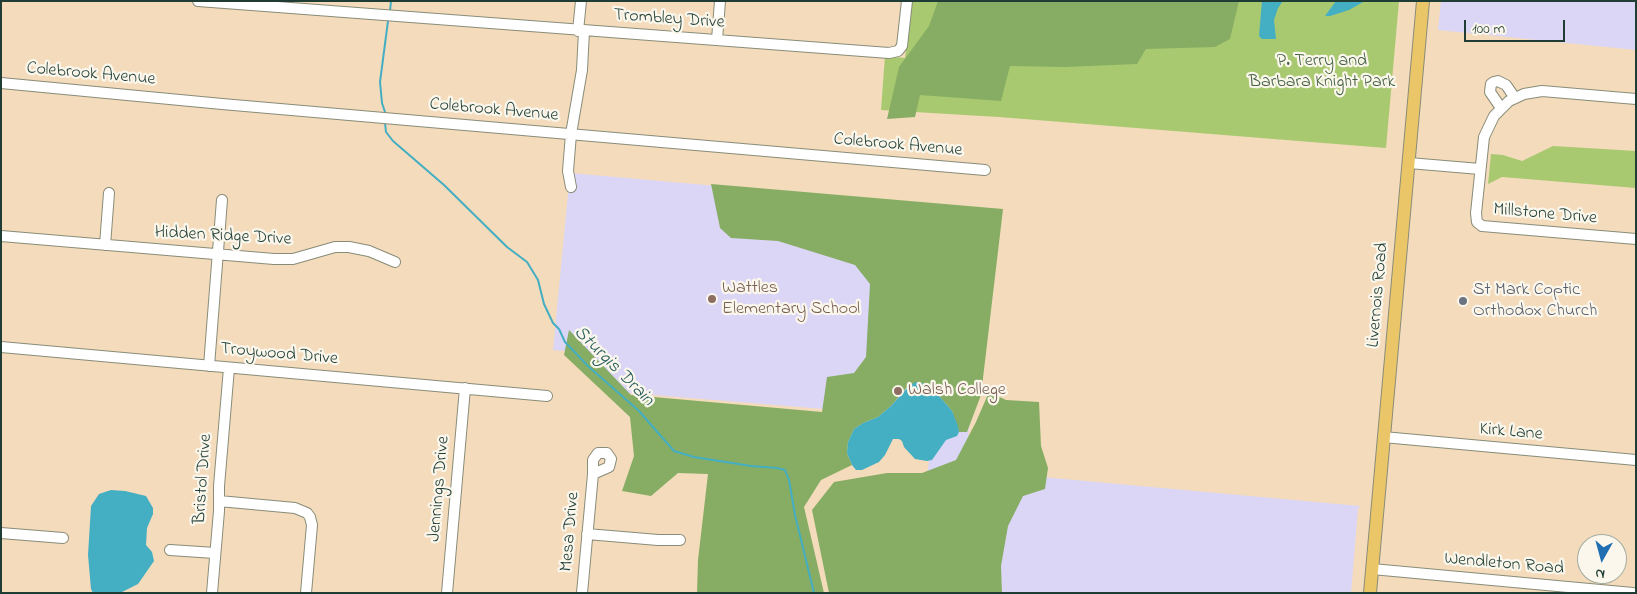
<!DOCTYPE html>
<style>
body{margin:0}
#map{position:relative;width:1637px;height:594px;overflow:hidden;background:#f3dbbc;font-family:"Indie Flower",sans-serif}
canvas{display:block}
.frame{position:absolute;inset:0;border:2px solid #1f3d34;pointer-events:none}
.north{position:absolute;left:1577px;top:534px;width:50px;height:50px;box-sizing:border-box;background:#fbf7ec;border:1px solid #a3ada2;border-radius:50%;rotate:187deg;font-size:14px;font-weight:700;line-height:20px;text-align:center;color:#1f3d34}
.north::after{content:'';display:block;margin:auto;width:18px;height:22px;background:#1f6fb2;clip-path:polygon(50% 0,100% 100%,50% 72%,0 100%)}
.scale{position:absolute;left:1464px;top:20px;width:101px;height:22px;box-sizing:border-box;border:2px solid #1f3d34;border-top:0;padding-left:6px;font-size:15px;line-height:18px;white-space:nowrap;color:#1f3d34;-webkit-text-stroke:4px #fbf7ec;paint-order:stroke}
</style>
<div id="map">
<canvas width="1637" height="594"></canvas>
<div class="frame"></div>
<div class="north">N</div>
<div class="scale">100 m</div>
</div>
<script>
const context = document.querySelector('canvas').getContext('2d');
context.lineJoin = 'round';
function fill(path, color) {
  context.fillStyle = color;
  context.fill(path, 'evenodd');
}
function toPath(rows) {
  const path = new Path2D();
  for (const r of rows) {
    path.moveTo(r[0], r[1]);
    for (let i = 2; i < r.length; i += 2) path.lineTo(r[i], r[i + 1]);
  }
  return path;
}
function trace(path, color, width, dash) {
  context.strokeStyle = color;
  context.lineWidth = width;
  context.lineCap = dash ? 'butt' : 'round';
  context.setLineDash(dash || []);
  context.stroke(path);
}
function write(font, color, halo, rows, align = 'center') {
  context.font = font + ' "Indie Flower",sans-serif';
  context.lineWidth = 4.5;
  context.setLineDash([]);
  context.textBaseline = 'middle';
  context.strokeStyle = halo;
  context.fillStyle = color;
  for (const [text, x, y, turn = 0] of rows) {
    context.save();
    context.translate(x, y);
    context.rotate((+turn || 0) * Math.PI / 180);
    context.textAlign = isNaN(turn) ? turn : align;
    if (halo) context.strokeText(text, 0, 0);
    context.fillText(text, 0, 0);
    context.restore();
  }
}
const built = toPath([
 [1441,1,1636,1,1636,50,1438,30],
 [570,173,990,210,965,470,1360,506,1358,509,1351,593,916,593,933,418,617,392,574,352,553,350]
]);
const green = toPath([
 [911,1,1399,1,1386,148,999,117,881,110,885,56,905,58],
 [1553,146,1636,151,1636,188,1502,177,1488,184,1491,154,1503,155,1522,161]
]);
const forest = toPath([
 [938,1,1239,1,1230,39,1215,47,1146,49,1137,64,1065,67,1010,66,1001,101,920,95,915,117,887,119,899,67,929,26],
 [711,184,1003,209,981,395,967,432,959,432,952,411,933,389,909,385,891,406,878,417,863,423,854,429,848,442,847,453,852,465,821,480,804,507,824,593,697,593,698,560,708,474,678,473,651,496,622,491,634,456,630,417,564,355,569,330,631,395,822,412,827,377,854,373,866,357,870,284,855,265,778,241,731,238,720,228],
 [989,392,1006,400,1039,402,1041,446,1048,468,1045,489,1023,496,1008,526,1001,566,1002,593,829,593,812,510,834,482,887,473,922,473,956,460,976,422]
]);
const water = toPath([
 [1262,1,1283,1,1278,8,1274,20,1276,39,1262,39,1259,36],
 [1336,1,1365,1,1349,10,1330,16,1325,16],
 [916,382,926,384,933,389,952,411,958,426,959,432,957,436,946,440,932,460,927,461,915,459,904,447,902,441,899,439,893,439,885,455,879,462,862,470,856,470,852,465,847,453,848,442,854,429,863,423,878,417,891,406,910,385],
 [111,490,125,491,146,496,153,508,153,514,147,528,146,545,152,552,154,561,138,584,120,593,93,593,91,589,88,555,91,506,99,494]
]);
const stream = toPath([
 [390,11,391,1],
 [385,112,382,103,380,82,388,21],
 [385,123,386,132,393,141,444,185,507,247,527,262,538,280,544,304,553,323,559,329,565,342,589,367,639,411,674,451,694,457,751,466,777,468,785,470,789,480,795,515,814,593]
]);
const minor = toPath([
 [198,1,889,53,898,51,902,46,907,1],
 [578,31,581,1],
 [717,40,720,1],
 [1,83,222,104,985,170],
 [1636,99,1542,91,1524,94,1509,101,1494,116,1484,137,1476,213,1477,222,1482,226,1636,239],
 [1501,108,1490,92,1491,84,1494,82,1498,81,1506,85,1515,98],
 [1409,163,1480,169],
 [571,187,568,171,571,134,582,70,584,31],
 [1,236,274,259,293,259,335,247,349,247,369,251,395,262],
 [105,245,109,193],
 [1,347,547,396],
 [209,366,222,200],
 [1383,437,1636,460],
 [219,501,295,508,307,513,310,517,312,525,306,593],
 [1,533,63,538],
 [587,534,658,540,680,540],
 [170,550,215,553],
 [1372,569,1633,593],
 [212,593,219,511,219,486,229,368],
 [447,593,465,388],
 [582,593,593,474,593,460,598,453,607,453,611,459,609,467,593,474]
]);
const major = toPath([
 [1370,593,1423,1]
]);
const markers = [
 [712,299,5,"#8d6e63"],
 [1463,301,5,"#6b7280"],
 [898,391,5,"#8d6e63"]
];
const streetNames = [
 ["Trombley Drive",669,20,4],
 ["Colebrook Avenue",91,75,5],
 ["Colebrook Avenue",494,111,5],
 ["Colebrook Avenue",898,146,5],
 ["Millstone Drive",1545,215,5],
 ["Hidden Ridge Drive",223,237,3],
 ["Livernois Road",1379,295,-85],
 ["Troywood Drive",279,355,5],
 ["Kirk Lane",1511,433,5],
 ["Bristol Drive",204,479,-86],
 ["Jennings Drive",440,489,-85],
 ["Mesa Drive",571,532,-85],
 ["Wendleton Road",1504,565,5]
];
const parkNames = [
 ["P. Terry and",1322,62],
 ["Barbara Knight Park",1322,83]
];
const educationNames = [
 ["Wattles",722,289],
 ["Elementary School",722,310],
 ["Walsh College",908,391]
];
const worshipNames = [
 ["St Mark Coptic",1473,291],
 ["Orthodox Church",1473,312]
];
const waterNames = [
 ["Sturgis Drain",613,367,45]
];
fill(built, '#dcd6f6');
fill(green, '#a9c971');
fill(forest, '#86ad63');
fill(water, '#44aec3');
trace(stream, '#44aec3', 2);
trace(minor, '#898c78', 12);
trace(major, '#898c78', 14);
trace(minor, '#fff', 10);
trace(major, '#eac669', 12);
for (const [x, y, r, color] of markers) {
  const dot = new Path2D();
  dot.arc(x, y, r, 0, 2 * Math.PI);
  context.fillStyle = color;
  context.fill(dot);
  trace(dot, '#fbf7ec', 2);
}
write('18px', '#1f3d34', '#fbf7ec', streetNames);
write('18px', '#426043', '#fbf7ec', parkNames);
write('18px', '#785e54', '#fbf7ec', educationNames, 'left');
write('18px', '#5b616d', '#fbf7ec', worshipNames, 'left');
write('italic 19px', '#2a5f5f', '#fbf7ec', waterNames);
</script>
